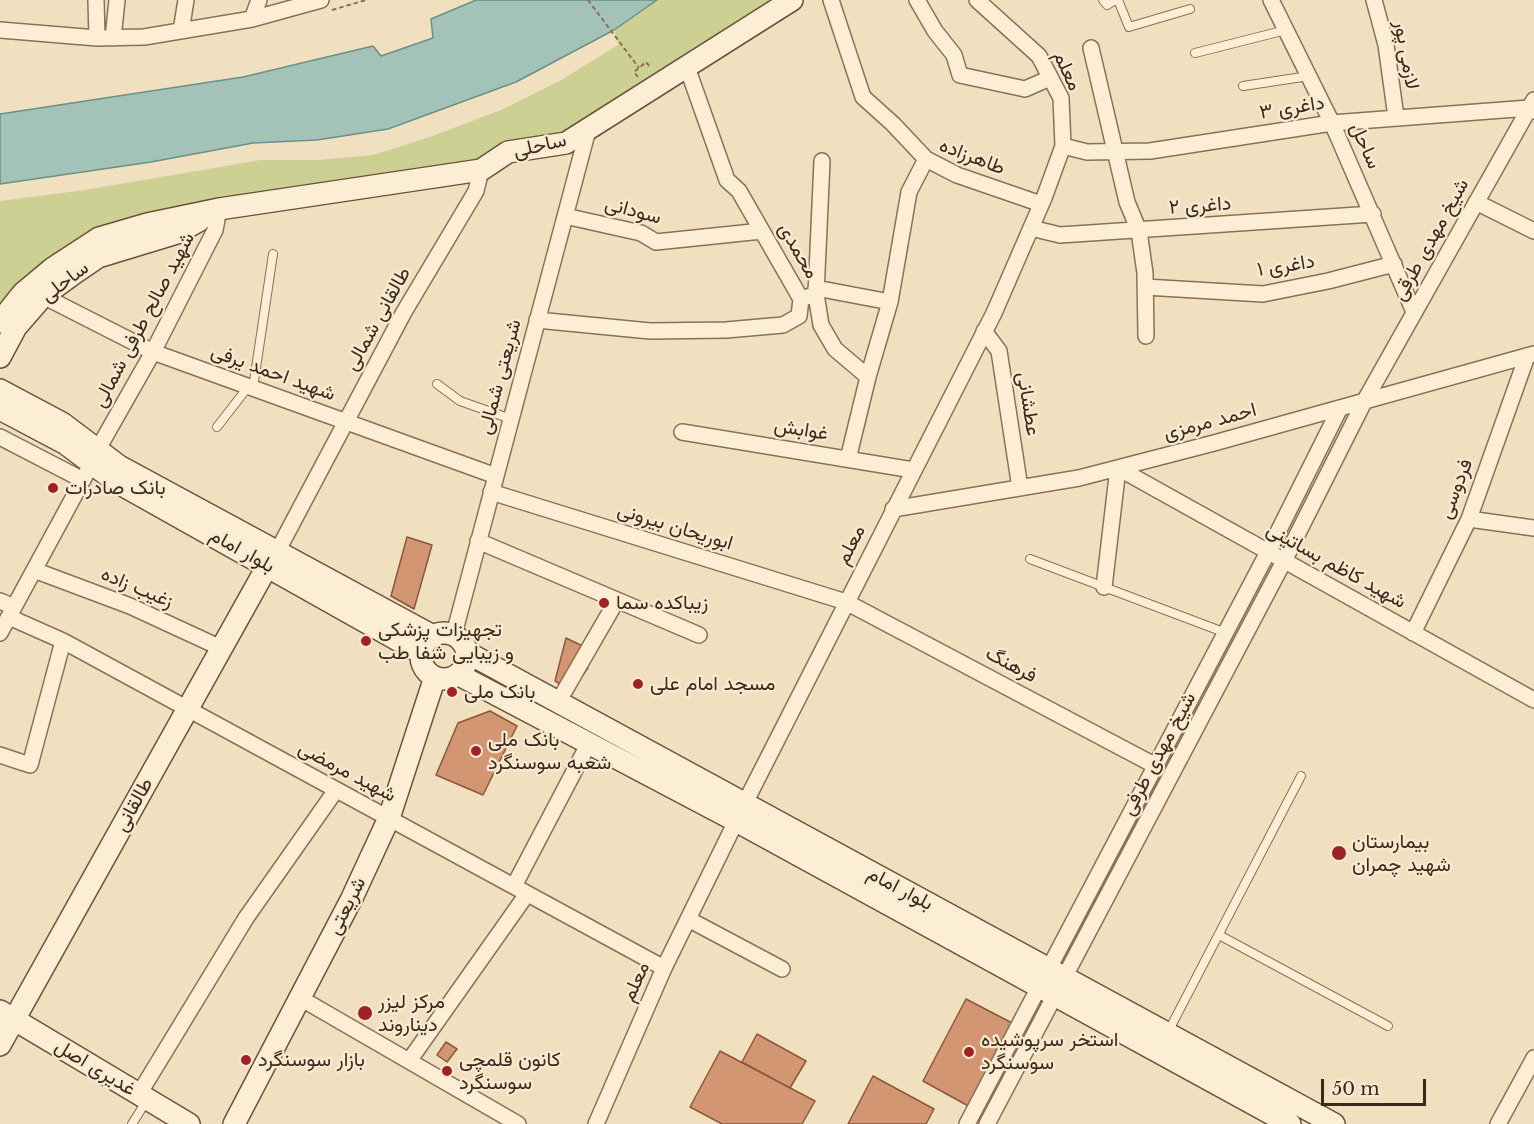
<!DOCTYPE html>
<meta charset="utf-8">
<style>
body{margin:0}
#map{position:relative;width:1534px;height:1124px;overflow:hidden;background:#f1e0c0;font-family:"Libre Baskerville",serif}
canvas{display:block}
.scale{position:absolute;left:1321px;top:1079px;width:105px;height:27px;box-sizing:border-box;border:3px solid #3a291c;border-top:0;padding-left:8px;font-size:18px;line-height:21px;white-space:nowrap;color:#3a291c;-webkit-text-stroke:4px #f8ead0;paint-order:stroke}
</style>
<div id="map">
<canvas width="1534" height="1124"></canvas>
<div class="scale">50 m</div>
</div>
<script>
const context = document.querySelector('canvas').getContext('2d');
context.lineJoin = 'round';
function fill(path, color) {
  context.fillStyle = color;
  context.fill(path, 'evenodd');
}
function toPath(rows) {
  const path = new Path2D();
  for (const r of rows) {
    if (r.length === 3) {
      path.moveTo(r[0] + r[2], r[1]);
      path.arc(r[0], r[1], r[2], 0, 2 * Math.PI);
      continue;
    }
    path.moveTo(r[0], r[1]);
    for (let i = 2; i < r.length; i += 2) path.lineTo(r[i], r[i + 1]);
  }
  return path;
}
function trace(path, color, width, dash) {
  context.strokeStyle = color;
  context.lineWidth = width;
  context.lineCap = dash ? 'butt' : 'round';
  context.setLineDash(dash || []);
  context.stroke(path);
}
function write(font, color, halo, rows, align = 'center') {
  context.font = font + ' "Libre Baskerville",Vazirmatn,serif';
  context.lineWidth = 4.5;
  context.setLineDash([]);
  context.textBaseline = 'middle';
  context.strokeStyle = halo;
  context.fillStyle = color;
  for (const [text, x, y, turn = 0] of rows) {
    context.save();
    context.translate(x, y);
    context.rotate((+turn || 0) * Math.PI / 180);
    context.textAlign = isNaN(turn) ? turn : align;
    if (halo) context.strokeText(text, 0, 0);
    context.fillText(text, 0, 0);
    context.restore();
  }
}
const green = toPath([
 [657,0,772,0,590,120,473,165,61,250,35,268,0,312,0,201,85,190,261,160,318,160,373,155,430,137,501,110,563,79,618,45,614,29]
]);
const water = toPath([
 [476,0,657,0,614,30,516,82,388,129,317,140,253,143,151,162,0,184,0,114,243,77,373,46,381,56,433,38,431,19,476,0]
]);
const building = toPath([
 [407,537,432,545,414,609,391,596,407,537],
 [566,638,589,649,588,668,571,690,555,681,566,638],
 [490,711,517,726,483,795,436,775,458,723,490,711],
 [966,999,1014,1024,972,1108,923,1081,966,999],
 [757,1034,806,1061,790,1088,742,1062,757,1034],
 [446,1042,457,1049,447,1062,437,1055,446,1042],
 [720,1051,815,1101,802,1124,722,1124,690,1107,720,1051],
 [873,1076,934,1109,926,1124,848,1124,873,1076]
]);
const path = toPath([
 [588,0,639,68],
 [332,10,366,0],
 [638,77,634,72,646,62,651,68]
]);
const lane = toPath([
 [1103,0,1107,5,1115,0],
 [1118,0,1129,27,1190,9],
 [1195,53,1286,30],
 [1243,86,1309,76],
 [437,384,460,401,511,419],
 [253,388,273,254],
 [217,427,248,387],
 [1030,559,1226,633],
 [1219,935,1388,1026],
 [1168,1032,1301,776],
 [132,1124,147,1100]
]);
const street = toPath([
 [96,0,97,38],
 [831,0,863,97,893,124,926,159],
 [917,0,935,31,954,55,960,75,1025,89,1050,78],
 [1271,0,1332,123,1414,312],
 [1374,0,1386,45,1396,117],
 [252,19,259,0],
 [0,30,97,38,144,37,252,19,321,0],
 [181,31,186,0],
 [113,38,117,0],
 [1091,48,1127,202,1139,231,1145,273,1146,336],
 [1063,146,1087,152,1150,151,1332,123,1529,108,1534,111],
 [1476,202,1534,231],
 [565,216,641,233,656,242,762,231],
 [1031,228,1060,235,1373,214],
 [1145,287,1263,294,1328,281,1394,264],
 [816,288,890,302],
 [816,294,821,325,835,349,868,377,848,459],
 [43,296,153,352,496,476],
 [807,297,816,294,822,161],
 [537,320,650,331,726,330,783,325,799,316,801,299,739,191,727,180,687,67],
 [984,331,999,351,1020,488],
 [868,377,890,302,909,192,926,159,957,175,1041,204],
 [682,432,913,470],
 [0,437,83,480],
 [98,449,153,352,215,230,219,209],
 [491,492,846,602,1156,766],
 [893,509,1079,478,1214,443,1534,354],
 [1469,519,1534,528],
 [478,541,699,635],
 [277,552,404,312,476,191,481,170],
 [34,570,130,606,221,648],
 [1104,587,1118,468,1534,700],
 [0,601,14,607],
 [9,617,63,641,664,968],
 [0,633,92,463],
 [1413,633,1469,519,1527,356],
 [454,634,588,130],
 [557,704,617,600],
 [0,755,30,765,63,641],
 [514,886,589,743],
 [688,919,782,969],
 [300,998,518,1124],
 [409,1061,527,894],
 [139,1094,246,918,336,790],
 [596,1124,664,968,744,805,994,313,1044,198,1063,146,1061,98,1039,56,977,0],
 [967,1124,1268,552,1340,408],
 [987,1124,1284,561,1364,402,1534,100],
 [1498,1124,1534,1058]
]);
const secondary = toPath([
 [0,322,23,293,53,268,99,238,147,224,219,209,481,170,508,152,566,143,792,0],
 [0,357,16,327,43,296,76,272,98,257,177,233,200,220],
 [0,390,62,423,119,466,433,636],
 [0,409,66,444,115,481,421,653],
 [444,656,23],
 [468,653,1334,1124],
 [459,675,736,821,1290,1124],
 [0,1011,189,1124],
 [0,1045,268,565],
 [234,1124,352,898,389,818,435,677]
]);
const markers = [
 [53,488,6,"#9f2229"],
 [604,603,6,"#9f2229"],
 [366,641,6,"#9f2229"],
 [638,684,6,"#9f2229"],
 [452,692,6,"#9f2229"],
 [476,751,6,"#9f2229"],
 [1339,853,8,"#9f2229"],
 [365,1013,8,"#9f2229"],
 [969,1052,6,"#9f2229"],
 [246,1060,6,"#9f2229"],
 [447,1071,6,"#9f2229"]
];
const streetNames = [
 ["لازمی پور",1406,55,80],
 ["معلم",1067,71,65],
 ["داغری ۳",1292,108,-9],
 ["ساحلی",540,146,-13],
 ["ساحل",1365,146,66],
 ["طاهرزاده",972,157,21],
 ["داغری ۲",1200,206,-4],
 ["سودانی",633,211,15],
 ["شیخ مهدی طرقی",1431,240,-61],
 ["محمدی",798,251,60],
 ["داغری ۱",1286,266,-9],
 ["ساحلی",65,282,-37],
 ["طالقانی شمالی",378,319,-61],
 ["شهید صالح طرفی شمالی",144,320,-62],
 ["شهید احمد یرفی",273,373,20],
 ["شریعتی شمالی",500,377,-75],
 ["عطشانی",1028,404,81],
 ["احمد مرمزی",1210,422,-15],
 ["غوابش",801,430,9],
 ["فردوسی",1456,489,-69],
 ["ابوریحان بیرونی",675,527,17],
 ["معلم",851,545,-63],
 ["بلوار امام",242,551,29],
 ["شهید کاظم بساتینی",1336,566,29],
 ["زغیب زاده",137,588,23],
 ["فرهنگ",1011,665,28],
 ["شیخ مهدی طرفی",1159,754,-62],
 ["شهید مرمضی",347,772,28],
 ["طالقانی",134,805,-61],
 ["بلوار امام",900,889,28],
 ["شریعتی",347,906,-63],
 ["معلم",636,982,-66],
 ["غدیری اصل",95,1068,31]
];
const poiNames = [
 ["بانک صادرات",65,488],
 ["زیباکده سما",616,603],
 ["تجهیزات پزشکی",378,630],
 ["و زیبایی شفا طب",378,653],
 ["مسجد امام علی",650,684],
 ["بانک ملی",464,692],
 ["بانک ملی",488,740],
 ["شعبه سوسنگرد",488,763],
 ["بیمارستان",1352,842],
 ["شهید چمران",1352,865],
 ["مرکز لیزر",378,1002],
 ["دیناروند",378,1025],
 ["استخر سرپوشیده",981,1040],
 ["سوسنگرد",981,1063],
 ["بازار سوسنگرد",258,1060],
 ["کانون قلمچی",459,1060],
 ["سوسنگرد",459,1083]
];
fill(green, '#ccd093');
fill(water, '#a3c3b8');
trace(water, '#699186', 1.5);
fill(building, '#d29673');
trace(building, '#8c573a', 1.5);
trace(lane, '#8b7056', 10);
trace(street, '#8b7056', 18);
trace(secondary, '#6d513a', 24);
trace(path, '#8b7056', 2, [4.5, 3]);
trace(lane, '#fbeed4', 8);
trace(street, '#fbeed4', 15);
trace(secondary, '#fbeed4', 21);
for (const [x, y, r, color] of markers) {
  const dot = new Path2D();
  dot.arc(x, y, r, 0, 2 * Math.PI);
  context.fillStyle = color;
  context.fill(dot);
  trace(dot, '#f8ead0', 2);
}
write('20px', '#3a291c', '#f8ead0', streetNames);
write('20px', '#3a291c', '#f8ead0', poiNames, 'left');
</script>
